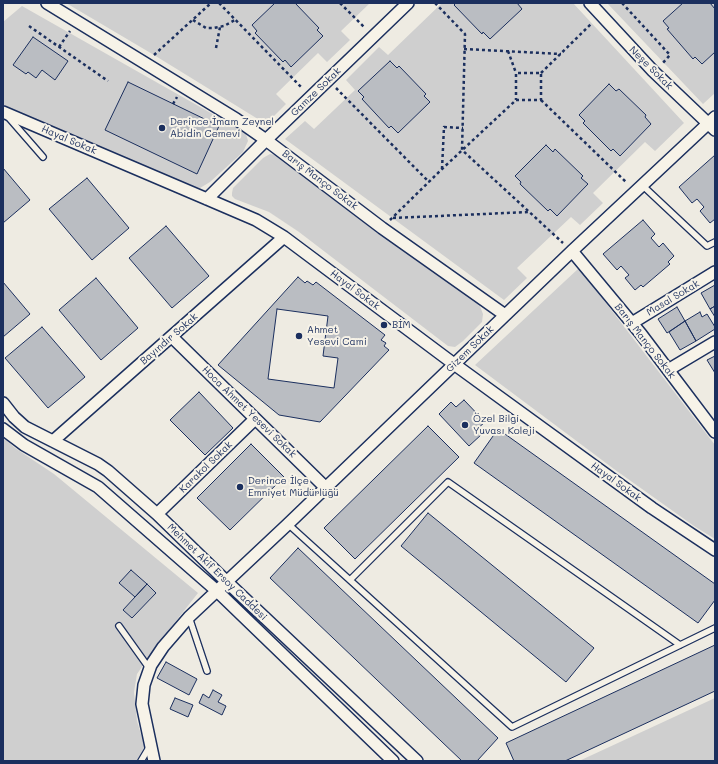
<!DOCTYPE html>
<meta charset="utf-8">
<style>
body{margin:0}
#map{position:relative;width:718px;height:764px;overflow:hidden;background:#eeebe2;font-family:Mali,sans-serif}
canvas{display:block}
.frame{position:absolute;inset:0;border:4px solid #1b2f5e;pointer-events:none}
</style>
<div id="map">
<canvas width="718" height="764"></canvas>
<div class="frame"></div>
</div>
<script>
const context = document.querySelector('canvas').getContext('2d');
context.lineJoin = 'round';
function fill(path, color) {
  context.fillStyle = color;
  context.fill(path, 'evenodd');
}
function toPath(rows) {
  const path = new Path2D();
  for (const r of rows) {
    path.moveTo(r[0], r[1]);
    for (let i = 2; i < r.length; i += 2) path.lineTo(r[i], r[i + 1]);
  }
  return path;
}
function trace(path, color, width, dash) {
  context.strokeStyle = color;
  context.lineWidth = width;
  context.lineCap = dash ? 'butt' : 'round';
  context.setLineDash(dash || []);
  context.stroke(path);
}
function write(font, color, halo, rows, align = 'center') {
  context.font = font + ' Mali,sans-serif';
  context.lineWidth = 4;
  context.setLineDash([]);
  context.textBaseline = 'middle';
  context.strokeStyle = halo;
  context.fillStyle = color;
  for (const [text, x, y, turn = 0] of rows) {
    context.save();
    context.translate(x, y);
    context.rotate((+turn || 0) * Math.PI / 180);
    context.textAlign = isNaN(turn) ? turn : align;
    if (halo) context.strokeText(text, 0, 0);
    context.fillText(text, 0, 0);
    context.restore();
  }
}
const green = toPath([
 [66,3,370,3,341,31,350,40,327,62,318,53,276,94,286,104,266,124,154,55],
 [442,3,573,3,684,123,655,151,645,142,593,193,603,203,580,225,571,217,517,268,527,278,504,300,285,139,305,121,314,129,355,90,346,80,379,47,388,55],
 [607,3,715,3,715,93,703,104],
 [22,6,239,129,246,134,248,141,243,152,210,182,200,188,191,186,3,105,3,22],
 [270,154,276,155,478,301,483,314,482,322,463,341,455,347,448,346,299,232,269,212,235,199,232,196,232,193,233,188,263,158],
 [579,268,715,445,715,539,694,526,614,469,475,365],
 [3,437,15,448,54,474,198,593,157,645,137,674,134,692,137,721,146,751,144,761,3,761],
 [715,698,715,761,579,761]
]);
const building = toPath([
 [275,3,295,3,319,28,317,30,323,36,291,67,285,60,283,62,255,33,257,31,252,25,275,3],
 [456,3,517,3,522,9,490,39,483,32,482,34,454,5,456,3],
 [683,3,710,3,715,9,715,52,702,64,695,57,693,59,667,29,669,28,663,21,683,3],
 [33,37,68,61,55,80,42,70,36,78,28,72,26,74,13,65,33,37],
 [390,61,397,68,399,66,426,94,424,96,430,102,398,133,391,126,389,128,362,99,364,97,358,91,390,61],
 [128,82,219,126,197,174,105,130,128,82],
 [609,84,616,91,619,89,646,115,645,117,651,124,620,156,613,149,611,151,583,123,585,121,579,115,609,84],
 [546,145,553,152,555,149,583,176,581,178,588,184,557,216,550,209,548,211,520,184,521,182,515,176,546,145],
 [715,155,715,219,710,223,700,211,704,207,697,199,692,203,679,187,715,155],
 [3,168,30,200,3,223,3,168],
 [87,178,129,228,92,260,49,209,87,178],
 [643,220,655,234,651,238,659,247,663,243,674,256,668,262,670,264,643,287,641,285,635,290,625,278,629,275,621,266,617,270,603,254,643,220],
 [166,226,209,276,172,308,129,258,166,226],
 [298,277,305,283,307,281,313,285,316,282,385,335,381,340,386,343,384,346,389,350,320,422,279,415,218,365,298,277],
 [96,278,138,328,101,360,59,310,96,278],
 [3,282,30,314,3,337,3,282],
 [715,285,715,306,710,309,701,293,715,285],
 [715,306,715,317,710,309,715,306],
 [677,307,685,321,667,333,658,319,677,307],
 [277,309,328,316,323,356,338,358,334,388,268,379,277,309],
 [700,312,702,317,707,314,715,327,715,329,696,341,685,321,700,312],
 [685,321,696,341,680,350,669,332,685,321],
 [42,327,85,377,48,408,5,358,42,327],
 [715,356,715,373,707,360,715,356],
 [199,392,233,428,205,455,170,420,199,392],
 [464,400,485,422,477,429,482,434,469,446,439,414,451,402,456,407,464,400],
 [428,426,459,457,355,559,324,528,428,426],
 [498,429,715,584,715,600,698,623,474,463,498,429],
 [251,444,284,477,230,530,197,498,251,444],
 [428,513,594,648,566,682,401,546,428,513],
 [298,548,498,738,477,761,462,761,270,578,298,548],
 [131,570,147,584,135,597,119,583,131,570],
 [147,584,156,593,132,618,123,610,147,584],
 [715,645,715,691,565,761,514,761,506,743,715,645],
 [166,662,197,679,189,695,157,678,166,662],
 [213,690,222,695,218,702,226,706,222,715,199,703,203,694,209,698,213,690],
 [175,698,193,705,188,717,170,709,175,698]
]);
const path = toPath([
 [219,3,302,88],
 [340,3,365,28],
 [435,3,465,34,462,150,563,243],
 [622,3,670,55,662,64],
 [193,20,206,28,213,28,224,26,235,20],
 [29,26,108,81],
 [59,47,70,31],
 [216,48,220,27],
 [464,49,561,54],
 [508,51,516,73],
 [154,55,211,3],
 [541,73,592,23],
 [336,88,429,182],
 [541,100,627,183],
 [173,104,177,97],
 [442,169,444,127,463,128],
 [393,218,529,212],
 [390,220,442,169,516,100,541,100,541,73,516,73,516,100]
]);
const lane = toPath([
 [9,118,43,157],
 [642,185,707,246,715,242],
 [288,524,512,727,715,628],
 [350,580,448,482,680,645],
 [189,617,207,671],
 [119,626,149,668],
 [141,761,150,746]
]);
const street = toPath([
 [47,3,236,119,266,140,382,228,505,315],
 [590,3,653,71,715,130],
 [3,112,207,199,256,220,284,237,454,364,652,508,715,550],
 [207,199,266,140,408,3],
 [572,251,641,334,715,432],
 [632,323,715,272],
 [172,337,326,488],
 [668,370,715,342],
 [3,403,14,417,25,427,98,464,108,471,157,514,227,582,417,761],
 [3,429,24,445,98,487,217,591,393,761],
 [53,441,284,237],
 [157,514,255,419],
 [154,761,142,704,144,685,151,665,163,647,189,617,288,524,572,251,715,117]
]);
const markers = [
 [162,128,4,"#1b2f5e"],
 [384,325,4,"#1b2f5e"],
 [299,336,4,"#1b2f5e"],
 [465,425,4,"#1b2f5e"],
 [240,487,4,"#1b2f5e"]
];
const streetNames = [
 ["Neşe Sokak",651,68,45],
 ["Gamze Sokak",316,92,-44],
 ["Hayal Sokak",69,140,23],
 ["Barış Manço Sokak",320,180,37],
 ["Hayal Sokak",355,290,37],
 ["Masal Sokak",673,298,-31],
 ["Bayındır Sokak",169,339,-41],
 ["Barış Manço Sokak",645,341,52],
 ["Gizem Sokak",470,349,-44],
 ["Hoca Ahmet Yesevi Sokak",249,412,44],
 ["Karakol Sokak",206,467,-44],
 ["Hayal Sokak",616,482,36],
 ["Mehmet Akif Ersoy Caddesi",217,572,44]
];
const poiNames = [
 ["Derince İmam Zeynel",170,122],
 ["Abidin Cemevi",170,134],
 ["BİM",392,325],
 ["Ahmet",307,330],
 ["Yesevi Cami",307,342],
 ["Özel Bilgi",473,419],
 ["Yuvası Koleji",473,431],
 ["Derince İlçe",248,481],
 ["Emniyet Müdürlüğü",248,493]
];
fill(green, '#cfcfcf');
fill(building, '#babdc2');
trace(building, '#1b2f5e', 1);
trace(lane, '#1b2f5e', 8);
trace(street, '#1b2f5e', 14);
trace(path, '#1b2f5e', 2.5, [3, 3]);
trace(lane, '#f7f3e8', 5.5);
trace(street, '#f7f3e8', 11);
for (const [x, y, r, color] of markers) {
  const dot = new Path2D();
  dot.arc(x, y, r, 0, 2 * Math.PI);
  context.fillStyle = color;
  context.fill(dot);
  trace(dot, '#f7f3e8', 1.5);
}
write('10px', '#1b2f5e', '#f7f3e8', streetNames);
write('10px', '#1b2f5e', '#f7f3e8', poiNames, 'left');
</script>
